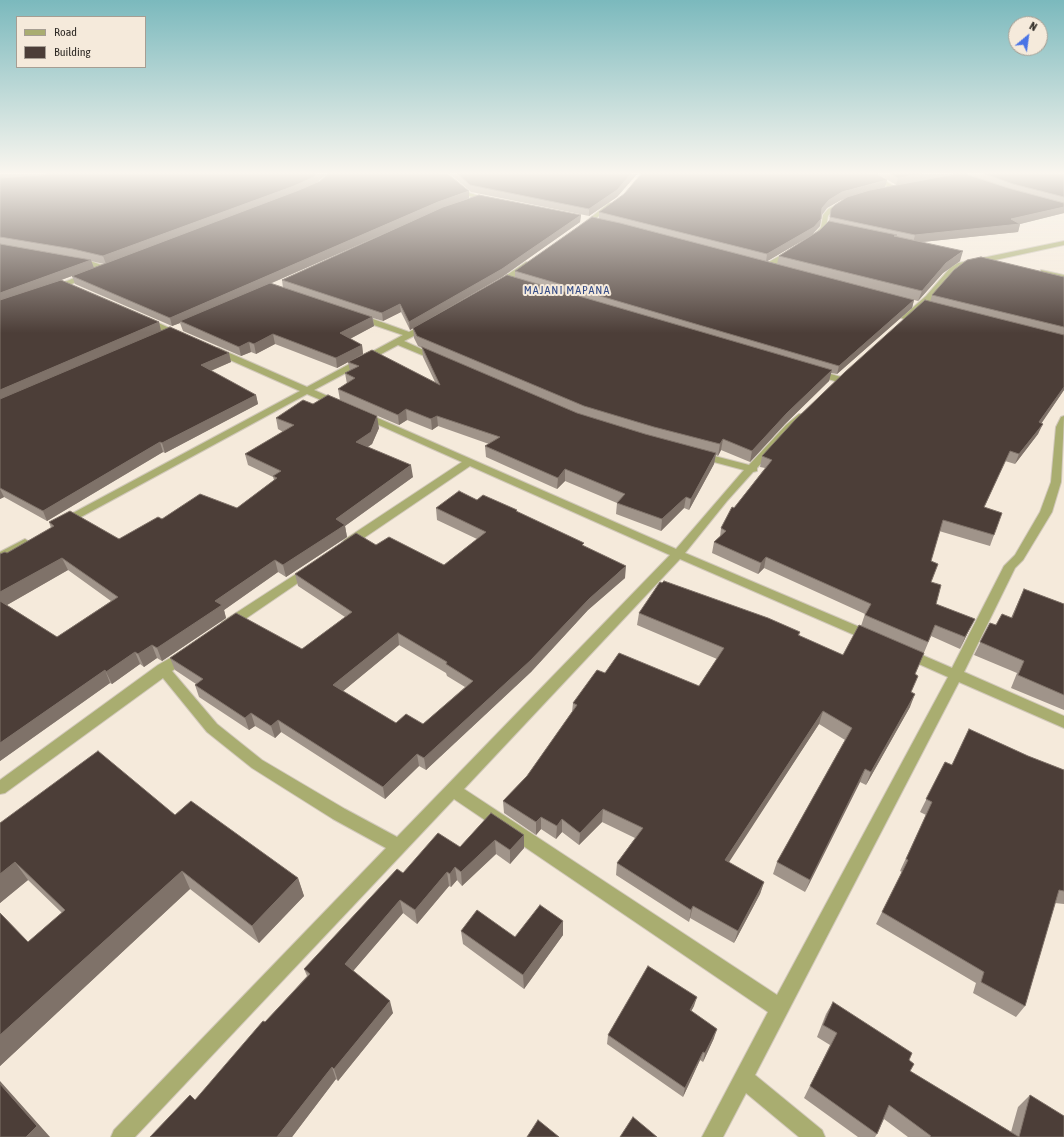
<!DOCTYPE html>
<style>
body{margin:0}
#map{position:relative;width:1064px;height:1137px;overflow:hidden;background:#f5eadb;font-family:"Asap Condensed",sans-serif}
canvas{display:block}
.legend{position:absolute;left:16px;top:16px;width:130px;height:52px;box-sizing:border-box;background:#f5eadb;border:1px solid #a69e93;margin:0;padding:5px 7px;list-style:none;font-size:12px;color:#2f2b26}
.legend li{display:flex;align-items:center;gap:8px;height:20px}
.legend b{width:20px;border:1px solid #a69e93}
.north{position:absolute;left:1008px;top:16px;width:40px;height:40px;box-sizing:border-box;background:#f5eadb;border:1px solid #a69e93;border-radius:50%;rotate:29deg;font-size:11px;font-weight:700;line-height:16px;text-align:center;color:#2f2b26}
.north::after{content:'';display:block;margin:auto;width:14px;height:18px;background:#4974e6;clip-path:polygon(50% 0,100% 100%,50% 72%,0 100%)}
</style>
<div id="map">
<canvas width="1064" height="1137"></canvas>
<ul class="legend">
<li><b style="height:5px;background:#a9ad70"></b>Road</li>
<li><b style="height:11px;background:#4c3e38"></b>Building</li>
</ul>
<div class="north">N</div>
</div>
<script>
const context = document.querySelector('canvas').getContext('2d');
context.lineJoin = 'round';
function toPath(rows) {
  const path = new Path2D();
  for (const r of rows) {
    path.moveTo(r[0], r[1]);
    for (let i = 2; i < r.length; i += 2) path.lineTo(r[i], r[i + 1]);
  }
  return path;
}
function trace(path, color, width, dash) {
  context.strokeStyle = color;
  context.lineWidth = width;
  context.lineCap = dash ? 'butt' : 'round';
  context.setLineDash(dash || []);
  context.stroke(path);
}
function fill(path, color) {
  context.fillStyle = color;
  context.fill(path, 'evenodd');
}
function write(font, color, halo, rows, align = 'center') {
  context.font = font + ' "Asap Condensed",sans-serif';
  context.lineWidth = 4;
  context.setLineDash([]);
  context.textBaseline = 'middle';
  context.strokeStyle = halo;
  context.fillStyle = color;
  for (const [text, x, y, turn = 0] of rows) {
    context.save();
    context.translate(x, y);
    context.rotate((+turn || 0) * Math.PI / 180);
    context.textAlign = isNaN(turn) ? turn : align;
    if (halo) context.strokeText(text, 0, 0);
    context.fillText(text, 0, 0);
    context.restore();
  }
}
const minor = toPath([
 [442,174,448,174,470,193,493,201,490,203,466,195,442,174],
 [868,174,875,174,898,189,893,190,868,174],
 [843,201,848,202,832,211,828,216,826,228,817,238,813,238,812,237,821,227,823,215,828,209,843,201],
 [609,203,614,204,584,228,580,228,580,226,609,203],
 [1064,241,1064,245,963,267,956,272,932,300,908,320,901,318,926,296,950,268,958,263,1064,241],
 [790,250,796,251,771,268,765,268,765,264,790,250],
 [75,258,81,258,111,268,104,270,75,262,75,258],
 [526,262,533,264,501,287,495,287,495,283,526,262],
 [1041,270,1064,275,1064,279,1041,274,1041,270],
 [86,273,93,275,55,291,48,289,86,273],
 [356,315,362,315,409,332,423,324,429,324,429,328,404,341,441,358,440,360,434,360,398,345,314,390,341,402,341,406,335,406,307,394,68,524,60,524,58,522,60,520,300,391,212,352,212,348,218,348,307,387,403,335,356,319,356,315],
 [142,318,148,318,184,335,183,337,177,337,142,322,142,318],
 [814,369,841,377,843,379,838,382,811,374,811,370,814,369],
 [364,412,676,549,744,470,695,457,694,455,695,453,699,452,749,465,786,425,799,414,805,414,807,416,805,418,792,429,757,468,757,471,753,472,727,501,685,553,876,634,878,637,876,640,866,640,680,559,464,789,777,995,948,677,901,656,899,653,901,650,906,648,952,668,1004,566,1015,555,1040,512,1051,482,1056,427,1061,417,1064,416,1061,482,1052,512,1023,560,1015,568,964,672,1064,716,1064,728,959,682,755,1075,822,1130,825,1137,799,1137,746,1093,723,1137,702,1137,768,1012,454,799,135,1137,111,1137,114,1130,386,848,333,819,252,768,207,732,163,678,5,793,0,794,0,780,158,665,186,649,191,651,193,654,191,657,172,671,217,724,262,760,345,809,397,837,670,555,470,466,352,546,344,546,342,543,344,540,462,462,361,417,359,415,364,412],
 [25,539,31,543,29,546,0,561,0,552,25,539],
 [310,565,316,569,314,572,232,628,222,628,221,625,222,622,310,565]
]);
const wall = toPath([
 [0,174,327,174,316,183,469,198,457,202,581,215,580,222,502,277,419,324,515,278,515,271,599,219,599,212,885,187,896,185,878,174,950,174,949,175,955,174,1064,174,1064,213,1020,224,1018,232,922,242,960,261,943,273,918,301,914,300,912,308,837,374,831,373,829,381,785,424,750,462,721,450,718,456,716,455,714,464,689,510,684,508,661,531,616,514,617,503,565,481,557,489,486,457,485,446,489,444,438,426,432,430,407,420,399,425,340,400,338,389,347,384,345,373,350,371,348,362,435,382,423,357,422,348,418,346,414,338,413,328,410,330,401,312,383,321,373,318,374,326,350,339,362,345,363,354,337,368,275,344,256,354,251,352,241,356,183,331,180,323,172,326,75,284,72,276,56,282,159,322,161,331,229,353,231,362,211,371,256,395,258,404,165,453,163,452,47,521,4,497,0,499],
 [846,198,831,209,829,221,820,230,812,234,820,226,822,215,827,208,841,200],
 [433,212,282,280,283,288,263,287],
 [805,239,779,256,777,264,767,261],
 [14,247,75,257,87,260],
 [91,261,104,264,94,268],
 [450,174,637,174,617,197,589,216,471,192],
 [1064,277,1064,390,1041,423,1038,434,1015,464,1005,461,984,508,994,535,990,546,939,531,931,561,931,582,936,604,969,630,960,649,931,636,915,674,911,692,910,707,866,785,860,782,805,892,773,874,777,862,845,740,819,724,728,862,764,882,760,894,734,943,690,918,689,922,616,875,617,863,635,838,602,822,579,845,562,832,556,839,541,829,536,835,504,813,503,801,527,776,572,712,573,703,605,673,699,686,717,659,637,625,639,613,800,632,799,636,843,655,861,626,865,614,764,568,758,574,712,553,714,542,720,537,721,528,734,508,765,468,760,467,762,456,930,302,932,295],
 [313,404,379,428,372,444,368,447,413,477,345,526,347,537,286,577,278,572,224,610,226,618,162,661,157,658,144,667,140,664,112,684,110,683,0,761,0,554,7,553,51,528,49,522,119,539,162,519,237,508,274,480,273,477,248,465,245,454,283,432,278,429,276,418],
 [68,570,111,601,57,637,7,605],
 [477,500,517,512,584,546,625,578,588,610,531,672,426,770,419,766,385,799,281,732,275,738,255,726,249,730,199,697,195,685,196,684,175,670,170,658,302,649,345,617,298,586,295,574,376,545,444,565,477,539,437,520,436,508],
 [399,645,446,673,447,676,465,687,423,724,396,723,343,691],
 [1024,589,1064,604,1064,710,1011,688,1017,673,974,655,990,623,996,625,1011,618],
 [969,729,1028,756,1064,770,1064,904,1055,903,1025,1006,1016,1017,973,993,976,983,876,924,902,872,900,871,926,815,920,812,945,762,952,765],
 [491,813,524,848,510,864,496,854,462,886,457,880,451,887,449,886,417,924,403,913,353,971,393,1013,338,1081,336,1079,292,1137,150,1137,195,1100,265,1022,307,976,304,969,403,873,460,847],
 [175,815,298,878,304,896,259,943,190,889,0,1066,0,913,28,942,62,913,28,880,0,903,0,823],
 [563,921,563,935,524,989,463,944,461,931,515,937],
 [833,1002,909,1060,910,1071,1011,1132,1018,1107,1030,1095,1064,1137,908,1137,884,1119,877,1134,875,1137,858,1137,804,1098,830,1045,817,1037,826,1014],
 [694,1006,691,1011,714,1038,703,1062,700,1060,683,1097,607,1044,608,1035]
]);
const shadedWall = toPath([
 [0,174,56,174,0,179],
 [317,174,327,174,315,184,295,193,106,264,103,256],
 [631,174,637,174,617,197,589,216,589,209],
 [922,174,950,174,949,175,896,185,898,178],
 [887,180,885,187,841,200,827,208,821,216,822,208,829,200,842,192],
 [469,191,469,198,438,210,182,322,180,321,180,323,172,326,170,318,438,202],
 [1064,207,1064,213,1020,224,1018,232,913,243,915,235,1011,219],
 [581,215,580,222,502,277,410,330,409,322],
 [821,219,820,226,812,235,766,262,767,254],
 [963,251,960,261,943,273,918,301,922,291,946,263],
 [91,260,94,268,0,302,0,293],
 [914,300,912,308,837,374,839,366],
 [400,304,401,312,383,321,382,313],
 [372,317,374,326,342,343,340,333],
 [159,322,161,331,0,401,0,390],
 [273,334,275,344,256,354,254,344],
 [249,342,251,352,241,356,239,347],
 [362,345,363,354,337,368,336,358],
 [229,353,231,362,203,374,201,365],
 [832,370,829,381,785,424,750,462,752,451,787,413],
 [1064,387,1064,390,1035,433,1039,422],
 [256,395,258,404,165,453,162,443],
 [406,409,407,420,399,425,398,415],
 [377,416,379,428,372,444,358,453,356,442],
 [437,416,438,426,432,430,431,419],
 [1043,424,1038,434,1015,464,1019,454],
 [723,439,721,450,718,456,720,444],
 [160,442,163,452,47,521,43,511],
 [716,453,714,464,689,510,691,499],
 [411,465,413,477,345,526,347,537,286,577,283,565,336,519],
 [565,469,565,481,557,489,558,478],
 [0,489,4,497,0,499],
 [686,497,684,508,661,531,662,519],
 [766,557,764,568,758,574,761,563],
 [62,558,68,570,0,609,0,592],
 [275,560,278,572,224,610,226,618,162,661,157,648,215,601],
 [626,566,625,578,588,610,531,672,426,770,424,758,589,599],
 [975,619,969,630,960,649,965,637],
 [398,633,399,645,336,697,333,685],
 [152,645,157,658,144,667,138,654],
 [135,652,140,664,112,684,106,672],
 [105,670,110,683,0,761,0,743],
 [915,694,910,707,866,785,871,772],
 [823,711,819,724,722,873,725,860],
 [251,713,255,726,249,730,245,718],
 [278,720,281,732,275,738,271,726],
 [417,754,419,766,385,799,383,787],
 [865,769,860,782,805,892,810,880],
 [603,809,602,822,579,845,580,833],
 [541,817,541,829,536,835,536,822],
 [562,819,562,832,556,839,557,826],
 [524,835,524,848,510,864,510,850],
 [495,840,496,854,462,886,461,872],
 [15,862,28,880,0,903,0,874],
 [455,867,457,880,451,887,450,874],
 [182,871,190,889,0,1066,0,1035],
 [447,872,449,886,417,924,415,910],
 [298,878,304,896,259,943,252,926],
 [764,882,760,894,734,943,738,931],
 [400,900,403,913,348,977,345,964],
 [693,906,689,922,691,910],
 [563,921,563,935,524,989,523,975],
 [697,997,694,1006,687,1019,690,1010],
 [390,1001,393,1013,338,1081,334,1069],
 [717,1029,714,1038,703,1062,705,1053],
 [703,1052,700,1060,683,1097,685,1088],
 [332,1067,336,1079,292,1137,277,1137],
 [0,1081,50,1137,26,1137,0,1084]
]);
const building = toPath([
 [51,174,317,174,314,177,294,186,103,256,73,249,0,237,0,178,51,174],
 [328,174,448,174,469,191,438,202,170,318,72,276,299,190,320,181,328,174],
 [458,174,631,174,617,190,589,209,470,185,458,174],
 [641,174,877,174,887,180,842,192,829,200,822,208,821,219,814,227,767,254,599,212,624,194,641,174],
 [891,174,922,174,898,178,891,174],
 [955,174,966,174,1008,188,1064,203,1064,207,1011,219,1020,224,915,235,830,217,831,209,835,205,847,197,870,190,955,174],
 [985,174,1064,174,1064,197,1013,184,985,174],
 [479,195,581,215,502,269,409,322,400,304,382,313,282,280,443,207,479,195],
 [592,217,620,223,914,300,839,366,515,271,592,217],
 [829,221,897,235,894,236,963,251,946,263,922,291,779,256,820,230,829,221],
 [0,244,91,260,0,293,0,244],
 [981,257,1064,277,1064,327,932,295,954,270,967,260,981,257],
 [507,275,832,370,787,413,752,451,723,439,720,444,654,427,584,406,417,336,413,328,507,275],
 [61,280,159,322,0,390,0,300,61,280],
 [270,283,372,317,340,333,362,345,336,358,273,334,254,344,249,342,239,347,180,321,270,283],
 [925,300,1064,335,1064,387,1039,422,1043,424,1019,454,1010,451,984,507,1002,513,994,535,943,520,931,561,938,564,931,582,941,585,936,604,975,619,965,637,935,625,928,642,865,615,871,604,766,557,761,563,714,542,726,531,721,528,732,507,734,508,772,460,762,456,795,420,845,372,925,300],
 [170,327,229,353,201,365,256,395,162,443,160,442,43,511,0,488,0,399,170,327],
 [422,347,577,413,645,434,716,453,691,499,686,497,662,519,617,503,625,494,565,469,558,478,485,446,500,437,437,416,431,419,406,409,398,415,338,389,355,378,345,373,359,366,348,362,372,350,440,385,422,347],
 [328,395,377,416,371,432,356,442,411,465,336,519,345,525,283,565,275,560,215,601,222,605,157,648,152,645,138,654,135,652,106,672,105,670,0,743,0,601,57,637,118,597,62,558,0,592,0,554,5,552,7,553,54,526,49,522,70,511,119,539,158,517,162,519,200,494,237,508,277,478,273,476,281,471,245,454,294,425,276,418,303,400,313,404,328,395],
 [459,491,477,500,483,495,517,510,516,511,584,543,582,545,626,566,589,599,531,660,424,758,417,754,383,787,278,720,271,726,251,713,245,718,195,685,203,679,170,658,236,613,302,649,352,612,295,574,356,533,376,545,389,537,444,565,486,532,436,508,459,491],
 [398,633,447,662,446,664,473,681,423,724,406,714,396,723,333,685,398,633],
 [664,581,768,618,800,632,798,635,843,655,859,625,924,653,915,674,918,676,911,692,915,694,871,772,865,769,810,880,777,862,852,728,823,711,725,860,764,882,738,931,693,906,691,910,617,863,643,828,603,809,580,833,562,819,557,826,541,817,536,822,503,801,527,776,577,705,573,703,597,670,605,673,619,653,699,686,724,648,639,613,660,582,662,583,664,581],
 [1024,589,1064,604,1064,695,1018,675,1024,661,980,642,990,623,996,625,1002,614,1012,618,1024,589],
 [969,729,1028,756,1064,770,1064,891,1059,890,1025,1006,981,982,984,972,882,912,908,860,906,859,932,802,926,799,945,762,952,765,969,729],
 [98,751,175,815,191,801,298,878,252,926,182,871,0,1035,0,913,28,942,65,910,15,862,0,874,0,823,98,751],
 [491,813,524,835,510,850,495,840,461,872,455,867,450,874,447,872,415,910,400,900,345,964,390,1001,334,1069,332,1067,277,1137,150,1137,190,1095,195,1100,263,1021,265,1022,310,974,304,969,397,869,403,873,438,833,460,847,491,813],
 [540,905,563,921,523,975,461,931,477,910,515,937,540,905],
 [648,966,697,997,690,1010,717,1029,705,1053,703,1052,685,1088,608,1035,648,966],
 [833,1002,912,1053,909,1060,914,1064,910,1071,1019,1137,1030,1095,1064,1116,1064,1137,930,1137,931,1136,889,1105,877,1134,810,1086,837,1033,823,1025,833,1002],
 [0,1084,37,1126,26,1137,0,1137,0,1084],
 [633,1117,657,1137,620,1137,633,1117],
 [538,1120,559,1137,527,1137,538,1120]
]);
const farQuarternames = [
 ["MAJANI MAPANA",567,290]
];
trace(minor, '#d1c8ba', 2);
fill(minor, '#a9ad70');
fill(wall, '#a0948a');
fill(shadedWall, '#7f7269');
fill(building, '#4c3e38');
trace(building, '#7f7269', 1);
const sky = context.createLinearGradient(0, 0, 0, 333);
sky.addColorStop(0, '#7bb9bd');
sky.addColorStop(0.52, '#faf6ef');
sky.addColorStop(1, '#faf6ef00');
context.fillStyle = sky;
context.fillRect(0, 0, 1064, 333);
context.letterSpacing = '1px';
write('12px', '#364d87', '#f5eadb', farQuarternames);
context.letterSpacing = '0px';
</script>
